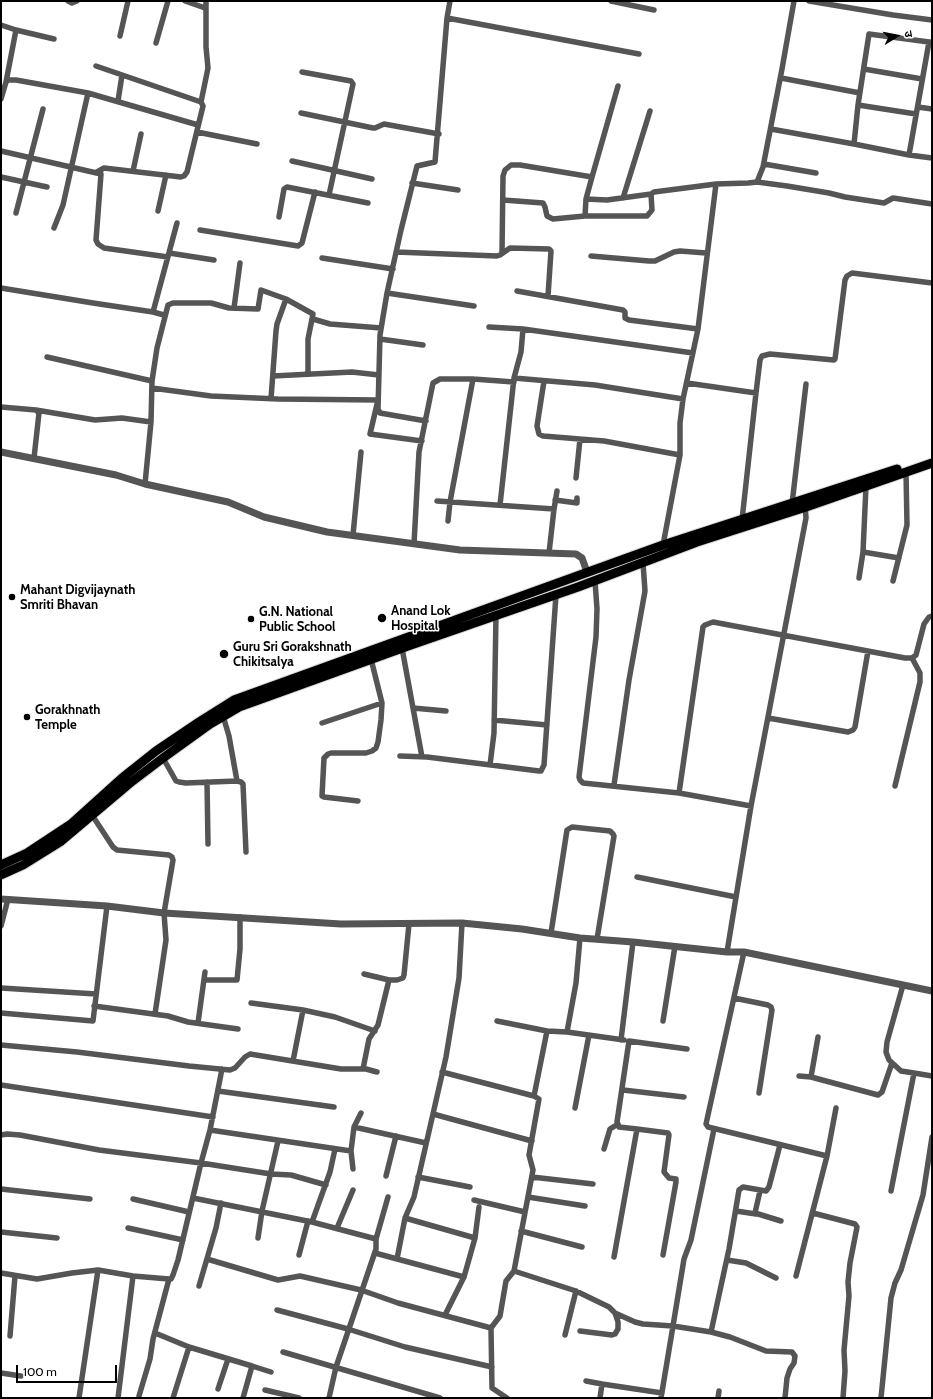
<!DOCTYPE html>
<meta charset="utf-8">
<style>
body{margin:0}
#map{position:relative;width:933px;height:1399px;overflow:hidden;background:#fff;font-family:Cabin,"Noto Sans Devanagari",sans-serif}
canvas{display:block}
.frame{position:absolute;inset:0;border:2px solid #000;pointer-events:none}
.north{position:absolute;left:877px;top:16px;width:40px;height:40px;-webkit-text-stroke:3px #fff;paint-order:stroke;rotate:80deg;font-size:11px;font-weight:700;line-height:16px;text-align:center;color:#000}
.north::after{content:'';display:block;margin:auto;width:14px;height:18px;background:#000;clip-path:polygon(50% 0,100% 100%,50% 72%,0 100%)}
.scale{position:absolute;left:16px;top:1365px;width:101px;height:18px;box-sizing:border-box;border:2px solid #000;border-top:0;padding-left:5px;font-size:12px;line-height:14px;white-space:nowrap;color:#000;-webkit-text-stroke:3px #fff;paint-order:stroke}
</style>
<div id="map">
<canvas width="933" height="1399"></canvas>
<div class="frame"></div>
<div class="north">उ</div>
<div class="scale">100 m</div>
</div>
<script>
const context = document.querySelector('canvas').getContext('2d');
context.lineJoin = 'round';
function toPath(rows) {
  const path = new Path2D();
  for (const r of rows) {
    path.moveTo(r[0], r[1]);
    for (let i = 2; i < r.length; i += 2) path.lineTo(r[i], r[i + 1]);
  }
  return path;
}
function trace(path, color, width, dash) {
  context.strokeStyle = color;
  context.lineWidth = width;
  context.lineCap = dash ? 'butt' : 'round';
  context.setLineDash(dash || []);
  context.stroke(path);
}
function write(font, color, halo, rows, align = 'center') {
  context.font = font + ' Cabin,sans-serif';
  context.lineWidth = 3;
  context.setLineDash([]);
  context.textBaseline = 'middle';
  context.strokeStyle = halo;
  context.fillStyle = color;
  for (const [text, x, y, turn = 0] of rows) {
    context.save();
    context.translate(x, y);
    context.rotate((+turn || 0) * Math.PI / 180);
    context.textAlign = isNaN(turn) ? turn : align;
    if (halo) context.strokeText(text, 0, 0);
    context.fillText(text, 0, 0);
    context.restore();
  }
}
const minor = toPath([
 [68,1,72,3,77,1],
 [185,1,205,8],
 [611,1,654,10],
 [809,1,893,15,932,20],
 [447,18,639,54],
 [1,25,16,30],
 [120,36,128,1],
 [932,42,929,42,909,155,932,158],
 [156,43,168,1],
 [96,66,201,102,203,106,187,172,184,176,181,177,104,168,97,172],
 [864,69,922,79],
 [302,72,351,81,353,84,329,195],
 [781,78,860,93],
 [6,82,16,30,54,39],
 [1,99,6,82,8,80,16,80,88,93,198,125],
 [118,101,122,75],
 [201,102,208,68,206,47,206,1],
 [858,105,916,114],
 [918,107,932,109],
 [301,113,373,128,375,128,384,124,439,134],
 [771,129,854,144,909,155],
 [197,132,257,144],
 [854,144,858,105,869,34,929,42],
 [1,151,101,174,96,240,98,244,104,248,168,257],
 [292,161,372,179],
 [764,164,816,173],
 [133,171,141,134],
 [1,177,47,187],
 [757,182,787,186,829,193,845,197,884,203,893,198,932,204],
 [412,183,458,190],
 [623,198,650,111],
 [586,199,607,200,651,194],
 [503,200,543,203,545,207,547,216,553,219,585,216,647,216,652,210,651,194,654,192,716,184],
 [158,211,166,175],
 [16,213,43,109],
 [585,216,586,199,592,177,618,86],
 [279,217,284,189,287,187,368,203],
 [54,228,63,205,88,93],
 [200,230,298,246,302,243,315,192],
 [396,252,497,256,500,255,510,248,549,249,551,251,548,296],
 [169,253,214,260],
 [502,253,503,176,505,170,511,165,520,165,592,177],
 [591,256,649,261,655,261,674,252,680,251,706,253],
 [322,258,393,269],
 [1,288,93,303,153,312,164,315],
 [517,291,623,310,625,312,625,318,629,320,698,329],
 [387,293,474,306],
 [234,308,240,263],
 [153,312,177,223],
 [313,319,330,324,381,328],
 [489,327,523,329,521,352,514,378,500,505],
 [523,329,693,353],
 [380,339,423,345],
 [47,357,152,381],
 [273,376,352,372,379,375],
 [514,378,595,385,683,399],
 [544,381,537,426,539,434,543,436,604,441,680,455],
 [687,383,756,393],
 [152,388,211,396,278,399,378,400,370,434,422,441],
 [271,399,276,331,277,324,286,299],
 [1,407,36,410,39,413,34,458],
 [36,410,95,420,122,418,151,422],
 [426,421,380,413,378,409,380,335,387,293,401,230,417,166,435,162,447,18,450,1],
 [576,478,580,439],
 [145,484,151,422,152,381,157,348,168,305,173,303,211,303,229,308,258,309,261,290,286,299,313,314,308,339,308,373],
 [555,500,577,503,577,498],
 [437,501,554,509,549,553],
 [792,504,806,384],
 [554,509,557,491],
 [742,520,756,393,760,360,762,356,770,354,834,360,835,359,845,280,847,276,852,273,932,283],
 [448,521,450,502,473,379],
 [353,535,361,452],
 [414,544,419,452,433,383,440,379,473,379,514,382],
 [663,545,680,455,680,423,683,399,698,329,716,184,748,183,757,182,763,167,782,69,794,1],
 [863,552,899,558],
 [859,578,863,552,866,486],
 [595,581,597,609,596,637,579,777,580,780,583,783,679,793,751,806],
 [893,581,907,525,906,472],
 [402,648,422,757],
 [413,708,446,711],
 [223,716,229,736,237,781],
 [768,718,848,732,853,730,855,727,868,651],
 [494,720,547,725],
 [322,723,382,703],
 [400,756,427,757,539,771,541,771,544,765,556,595],
 [163,758,176,781,179,782,186,783,237,781,241,782,243,784,246,852],
 [490,765,494,733,496,615],
 [207,782,208,844],
 [614,785,629,680,645,591,643,563],
 [895,786,920,682,920,673,912,658],
 [679,793,703,627,705,625,713,622,905,658,912,658,916,655,924,624,929,617,932,616],
 [358,801,324,797,322,796,324,758,328,754,331,753,366,753,372,751,376,748,378,742,381,720,382,703,371,659],
 [92,815,113,847,117,850,169,855,172,857,173,860,164,913,166,940,155,1014],
 [637,877,736,897],
 [1,926,8,899],
 [551,933,567,830,572,827,610,831,613,834,614,836,597,939],
 [727,952,751,806,806,518,805,505],
 [744,952,706,1124,708,1127,827,1156,796,1276],
 [364,974,389,980,397,980,403,978,404,975,409,924],
 [204,980,237,980,240,949,240,917],
 [1,988,96,994],
 [734,998,768,1005,771,1007,772,1010,759,1093],
 [251,1003,303,1010,335,1017,375,1031],
 [94,1006,168,1016,188,1022,238,1029],
 [1,1013,93,1021,107,906],
 [497,1021,547,1031],
 [663,1021,675,946],
 [198,1023,205,972],
 [567,1032,624,1040],
 [621,1040,633,942],
 [1,1045,77,1052,189,1066,230,1070,235,1068,245,1057,250,1054,341,1069,366,1069,377,1072],
 [293,1061,303,1010],
 [222,1069,210,1130,351,1151],
 [363,1069,369,1039,378,1025,389,980],
 [442,1072,534,1096,547,1031,567,1032,576,983,580,938],
 [914,1073,932,1076],
 [799,1076,811,1077,878,1095,882,1092,892,1063],
 [811,1077,818,1037],
 [1,1085,213,1117],
 [623,1090,684,1097],
 [218,1091,334,1107],
 [534,1096,539,1099,529,1155,533,1170,514,1271,576,1291,609,1307,615,1313,618,1322,618,1329,615,1334,612,1335,580,1331],
 [575,1108,589,1035],
 [433,1114,532,1141],
 [354,1127,426,1143],
 [637,1129,619,1127,617,1122,629,1041,687,1049],
 [714,1129,691,1240,684,1259,673,1326,711,1332,730,1337,766,1351,792,1352,795,1356,794,1363,790,1369,787,1378,785,1398],
 [210,1130,201,1163,271,1174,291,1175,326,1185],
 [1,1135,7,1134,20,1135,99,1150,201,1163,178,1260,173,1275,171,1279,169,1279,153,1339,150,1359,139,1396],
 [604,1149,610,1129,618,1124],
 [827,1156,836,1108],
 [353,1169,351,1151,354,1127,361,1113],
 [386,1176,396,1136],
 [418,1177,470,1187],
 [532,1177,593,1184],
 [1,1189,90,1199],
 [760,1191,755,1213,781,1221],
 [891,1191,914,1073,901,1071,889,1060,886,1052,887,1042,903,985],
 [528,1197,585,1206],
 [193,1198,312,1222,376,1239],
 [133,1199,189,1212],
 [474,1200,525,1212],
 [736,1211,756,1214],
 [813,1213,855,1224,857,1227,850,1263,848,1282,849,1296,844,1350,845,1371,843,1398],
 [312,1222,330,1172,335,1149],
 [128,1228,183,1240],
 [337,1228,353,1190],
 [521,1231,582,1247],
 [1,1232,57,1238],
 [258,1238,262,1211,278,1141],
 [475,1238,479,1207],
 [375,1253,464,1277,475,1238,405,1218],
 [299,1255,308,1221],
 [614,1257,637,1129,668,1133,669,1135,664,1172,669,1178,676,1179,676,1182,663,1255],
 [207,1259,278,1280,300,1276,361,1290,398,1303,491,1328],
 [397,1259,405,1218,414,1197,446,1057,459,978,462,923],
 [727,1260,746,1263,776,1278],
 [1,1273,37,1279,72,1273,98,1270,133,1276,169,1279],
 [199,1286,216,1228,221,1203],
 [277,1310,348,1329,405,1347,492,1367],
 [615,1313,635,1322,643,1324,673,1326,661,1398],
 [445,1315,464,1277],
 [711,1332,729,1249,739,1190,743,1187,766,1191,769,1187,780,1145],
 [155,1333,189,1347,252,1366,243,1398],
 [565,1335,576,1291],
 [10,1336,15,1276],
 [283,1352,440,1398],
 [252,1366,271,1372],
 [1,1373,21,1376],
 [586,1381,602,1384,600,1398],
 [602,1384,662,1393],
 [218,1389,228,1359],
 [265,1390,299,1398],
 [79,1398,98,1270],
 [118,1398,133,1276],
 [173,1398,189,1347],
 [329,1398,336,1367,376,1249,376,1239,388,1197],
 [507,1398,492,1388,491,1328,500,1316,506,1281,514,1271],
 [718,1398,719,1391],
 [881,1398,891,1298,895,1283,901,1270,923,1195,932,1137]
]);
const tertiary = toPath([
 [1,452,116,475,145,484,228,502,264,517,327,532,460,550,576,554,582,558,587,572],
 [1,899,107,906,164,913,341,924,462,923,522,929,580,938,633,942,727,952,744,952,932,991]
]);
const primary = toPath([
 [1,865,27,853,71,824,122,778,156,751,199,722,234,700,663,545,897,469],
 [1,875,23,865,60,842,130,783,163,758,210,724,239,707,408,646,578,587,697,542,806,507,932,463]
]);
const markers = [
 [12,597,4,"#000"],
 [382,618,5,"#000"],
 [251,619,4,"#000"],
 [224,654,5,"#000"],
 [27,717,4,"#000"]
];
const poiNames = [
 ["Mahant Digvijaynath",20,590],
 ["Smriti Bhavan",20,605],
 ["Anand Lok",391,611],
 ["Hospital",391,626],
 ["G.N. National",259,612],
 ["Public School",259,627],
 ["Guru Sri Gorakshnath",233,647],
 ["Chikitsalya",233,662],
 ["Gorakhnath",35,710],
 ["Temple",35,725]
];
trace(primary, '#dbdbdb', 11);
trace(minor, '#555', 5.5);
trace(tertiary, '#555', 7);
trace(primary, '#000', 9);
for (const [x, y, r, color] of markers) {
  const dot = new Path2D();
  dot.arc(x, y, r, 0, 2 * Math.PI);
  context.fillStyle = color;
  context.fill(dot);
  trace(dot, '#fff', 1.5);
}
write('bold 13px', '#000', '#fff', poiNames, 'left');
</script>
